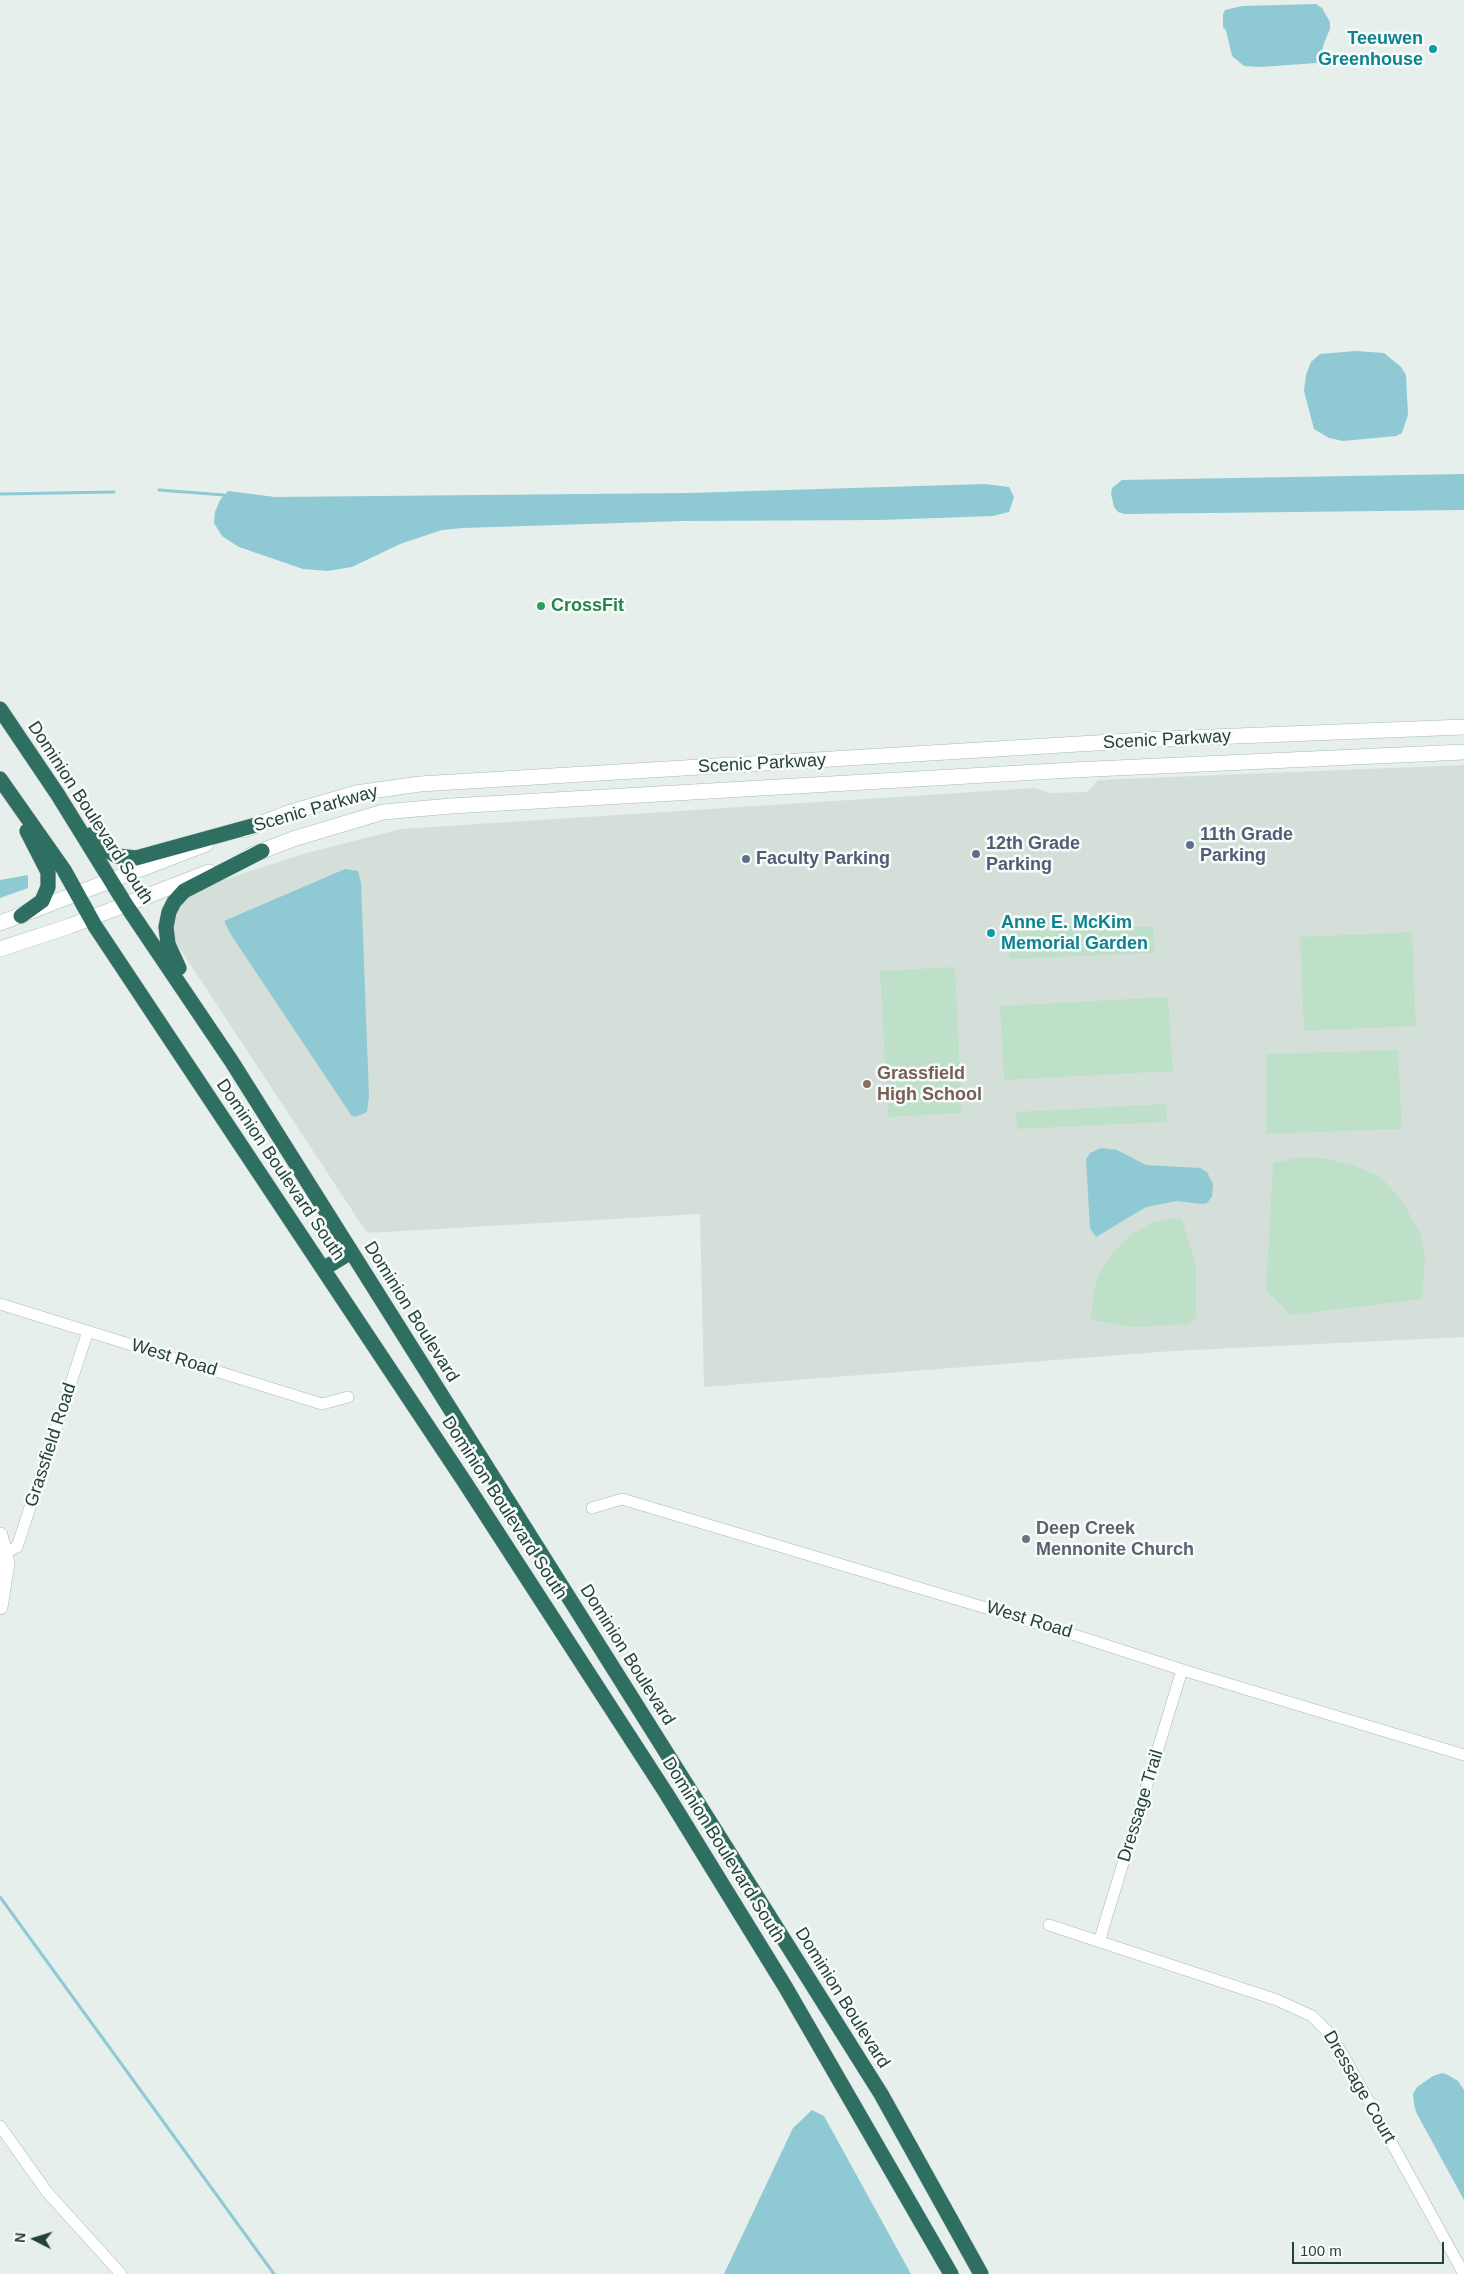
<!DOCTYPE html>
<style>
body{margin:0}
#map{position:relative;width:1464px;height:2274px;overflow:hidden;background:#e6efeb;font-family:Helvetica,sans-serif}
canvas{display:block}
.north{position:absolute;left:10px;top:2214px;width:50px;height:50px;-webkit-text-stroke:4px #f7fbf9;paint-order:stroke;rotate:275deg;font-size:14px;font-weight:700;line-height:20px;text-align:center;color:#24423a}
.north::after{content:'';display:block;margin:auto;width:18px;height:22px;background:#24423a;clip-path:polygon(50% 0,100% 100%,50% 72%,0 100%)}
.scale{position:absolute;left:1292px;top:2242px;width:152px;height:22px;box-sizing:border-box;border:2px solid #24423a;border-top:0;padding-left:6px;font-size:15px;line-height:18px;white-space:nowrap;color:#24423a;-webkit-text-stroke:4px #f7fbf9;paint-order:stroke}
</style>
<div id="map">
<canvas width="1464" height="2274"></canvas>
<div class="north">N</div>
<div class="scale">100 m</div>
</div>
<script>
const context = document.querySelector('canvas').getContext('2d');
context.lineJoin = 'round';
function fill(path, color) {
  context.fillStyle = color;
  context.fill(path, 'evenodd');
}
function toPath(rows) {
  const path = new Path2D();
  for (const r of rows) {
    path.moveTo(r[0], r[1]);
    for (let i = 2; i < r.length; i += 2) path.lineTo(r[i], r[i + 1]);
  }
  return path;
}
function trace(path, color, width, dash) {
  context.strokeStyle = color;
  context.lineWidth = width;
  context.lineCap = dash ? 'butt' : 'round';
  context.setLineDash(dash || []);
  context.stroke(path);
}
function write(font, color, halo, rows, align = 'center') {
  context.font = font + ' Helvetica,sans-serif';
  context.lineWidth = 5;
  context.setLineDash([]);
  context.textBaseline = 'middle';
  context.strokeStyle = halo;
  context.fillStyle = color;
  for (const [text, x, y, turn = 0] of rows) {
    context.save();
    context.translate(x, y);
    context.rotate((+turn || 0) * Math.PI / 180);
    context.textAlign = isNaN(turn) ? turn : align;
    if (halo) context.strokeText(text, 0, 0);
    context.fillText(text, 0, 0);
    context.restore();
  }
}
const built = toPath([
 [1464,765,1464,1337,1172,1351,704,1387,700,1214,367,1233,169,932,176,905,202,887,303,854,401,829,1035,788,1050,793,1087,792,1098,780]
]);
const green = toPath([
 [1094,924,1095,929,1153,926,1154,953,1010,959,1009,931,1066,929,1066,925],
 [1412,932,1416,1026,1304,1031,1300,937],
 [955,967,962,1113,888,1117,880,971],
 [1168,997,1173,1071,1004,1080,1000,1006],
 [1398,1050,1402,1129,1266,1134,1266,1054],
 [1166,1104,1167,1122,1017,1129,1016,1112],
 [1303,1157,1328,1159,1352,1165,1381,1177,1403,1203,1420,1233,1425,1257,1422,1299,1290,1315,1266,1290,1273,1163],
 [1167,1219,1182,1219,1196,1267,1196,1317,1189,1324,1131,1327,1091,1320,1094,1289,1100,1273,1114,1251,1132,1234,1151,1223]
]);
const water = toPath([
 [1316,4,1322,8,1330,22,1330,29,1324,43,1320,61,1317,63,1260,67,1244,66,1232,56,1226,30,1223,27,1223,14,1225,10,1242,6],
 [1356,351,1384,353,1401,367,1406,375,1408,415,1402,433,1396,436,1343,441,1329,438,1314,429,1304,391,1306,375,1311,362,1320,354],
 [1464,474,1464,510,1124,514,1118,512,1114,507,1111,494,1112,488,1122,480],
 [985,484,1009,487,1014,497,1009,512,993,516,880,520,682,521,463,528,442,530,400,544,352,567,327,571,303,569,239,547,222,536,214,523,215,512,220,500,228,491,275,497,688,493],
 [345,869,358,871,361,883,369,1097,367,1112,355,1117,351,1115,230,933,224,921],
 [28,875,28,888,0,898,0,880],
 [1101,1148,1117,1150,1146,1165,1200,1168,1207,1172,1213,1184,1212,1197,1207,1203,1202,1204,1177,1201,1146,1207,1096,1237,1090,1228,1086,1159,1090,1153],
 [1442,2073,1448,2075,1458,2081,1464,2090,1464,2200,1416,2112,1414,2104,1413,2094,1417,2087,1433,2076],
 [812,2110,824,2116,911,2274,724,2274,793,2128]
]);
const stream = toPath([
 [159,490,224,495],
 [0,494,114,492],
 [0,1897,274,2274]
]);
const street = toPath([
 [0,1304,322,1404,348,1397],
 [592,1508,622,1499,1056,1629,1189,1672,1464,1755],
 [6,1552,17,1547,88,1331],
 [1049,1925,1277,2000,1312,2016,1328,2032,1343,2055,1464,2274],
 [1099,1942,1182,1670],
 [0,2126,47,2192,121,2274]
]);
const secondary = toPath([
 [244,830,288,813,356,793,420,784,1161,739,1464,727],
 [249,856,293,839,383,812,451,806,1072,770,1464,752],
 [0,923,206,844],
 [0,949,70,926,209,872],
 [0,1535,7,1563,0,1607]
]);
const highway = toPath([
 [0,709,58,795,126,905,232,1062,881,2094,981,2274],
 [0,779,64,870,95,926,464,1481,666,1793,786,1988,951,2274],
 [90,835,98,845,117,856,136,858,256,825],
 [21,916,42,901,48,887,48,872,27,831],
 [179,968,168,944,166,927,169,912,174,902,184,891,262,851],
 [323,1269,351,1252]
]);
const markers = [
 [1433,49,5,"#0f9aa8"],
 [541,606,5,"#2e9e5b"],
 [1190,845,5,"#5c6f8a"],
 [976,854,5,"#5c6f8a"],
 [746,859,5,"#5c6f8a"],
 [991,933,5,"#0f9aa8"],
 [867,1084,5,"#8d6e63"],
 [1026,1539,5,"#6b7280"]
];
const cultureNames = [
 ["Teeuwen",1423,39],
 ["Greenhouse",1423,60],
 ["Anne E. McKim",1001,923,"left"],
 ["Memorial Garden",1001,944,"left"]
];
const leisureNames = [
 ["CrossFit",551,606]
];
const streetNames = [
 ["Scenic Parkway",1167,740,-3],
 ["Scenic Parkway",762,764,-3],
 ["Scenic Parkway",316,809,-16],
 ["Dominion Boulevard South",90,813,57],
 ["Dominion Boulevard South",280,1170,56],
 ["Dominion Boulevard",411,1312,58],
 ["West Road",174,1358,17],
 ["Grassfield Road",51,1445,-72],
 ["Dominion Boulevard South",504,1508,57],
 ["West Road",1029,1620,17],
 ["Dominion Boulevard",627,1655,58],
 ["Dressage Trail",1141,1806,-73],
 ["Dominion Boulevard South",723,1850,58],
 ["Dominion Boulevard",842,1998,58],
 ["Dressage Court",1359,2087,60]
];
const serviceNames = [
 ["11th Grade",1200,835],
 ["Parking",1200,856],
 ["12th Grade",986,844],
 ["Parking",986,865],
 ["Faculty Parking",756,859]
];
const educationNames = [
 ["Grassfield",877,1074],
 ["High School",877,1095]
];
const worshipNames = [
 ["Deep Creek",1036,1529],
 ["Mennonite Church",1036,1550]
];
fill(built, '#d4dfda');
fill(green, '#bfe0c8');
fill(water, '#8ec9d4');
trace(stream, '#8ec9d4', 3);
trace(street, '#a8b8b2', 12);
trace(secondary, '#a4bbb3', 16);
trace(highway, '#c2cac8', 16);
trace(street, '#fff', 11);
trace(secondary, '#fff', 15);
trace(highway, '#2f6f62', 15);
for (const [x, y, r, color] of markers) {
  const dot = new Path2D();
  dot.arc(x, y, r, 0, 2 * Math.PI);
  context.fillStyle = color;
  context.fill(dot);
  trace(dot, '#f7fbf9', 2);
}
write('bold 18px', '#0d838f', '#f7fbf9', cultureNames, 'right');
write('bold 18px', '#27864d', '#f7fbf9', leisureNames, 'left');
write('18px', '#24423a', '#f7fbf9', streetNames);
write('bold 18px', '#4e5e75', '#f7fbf9', serviceNames, 'left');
write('bold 18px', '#785e54', '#f7fbf9', educationNames, 'left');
write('bold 18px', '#5b616d', '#f7fbf9', worshipNames, 'left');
</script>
